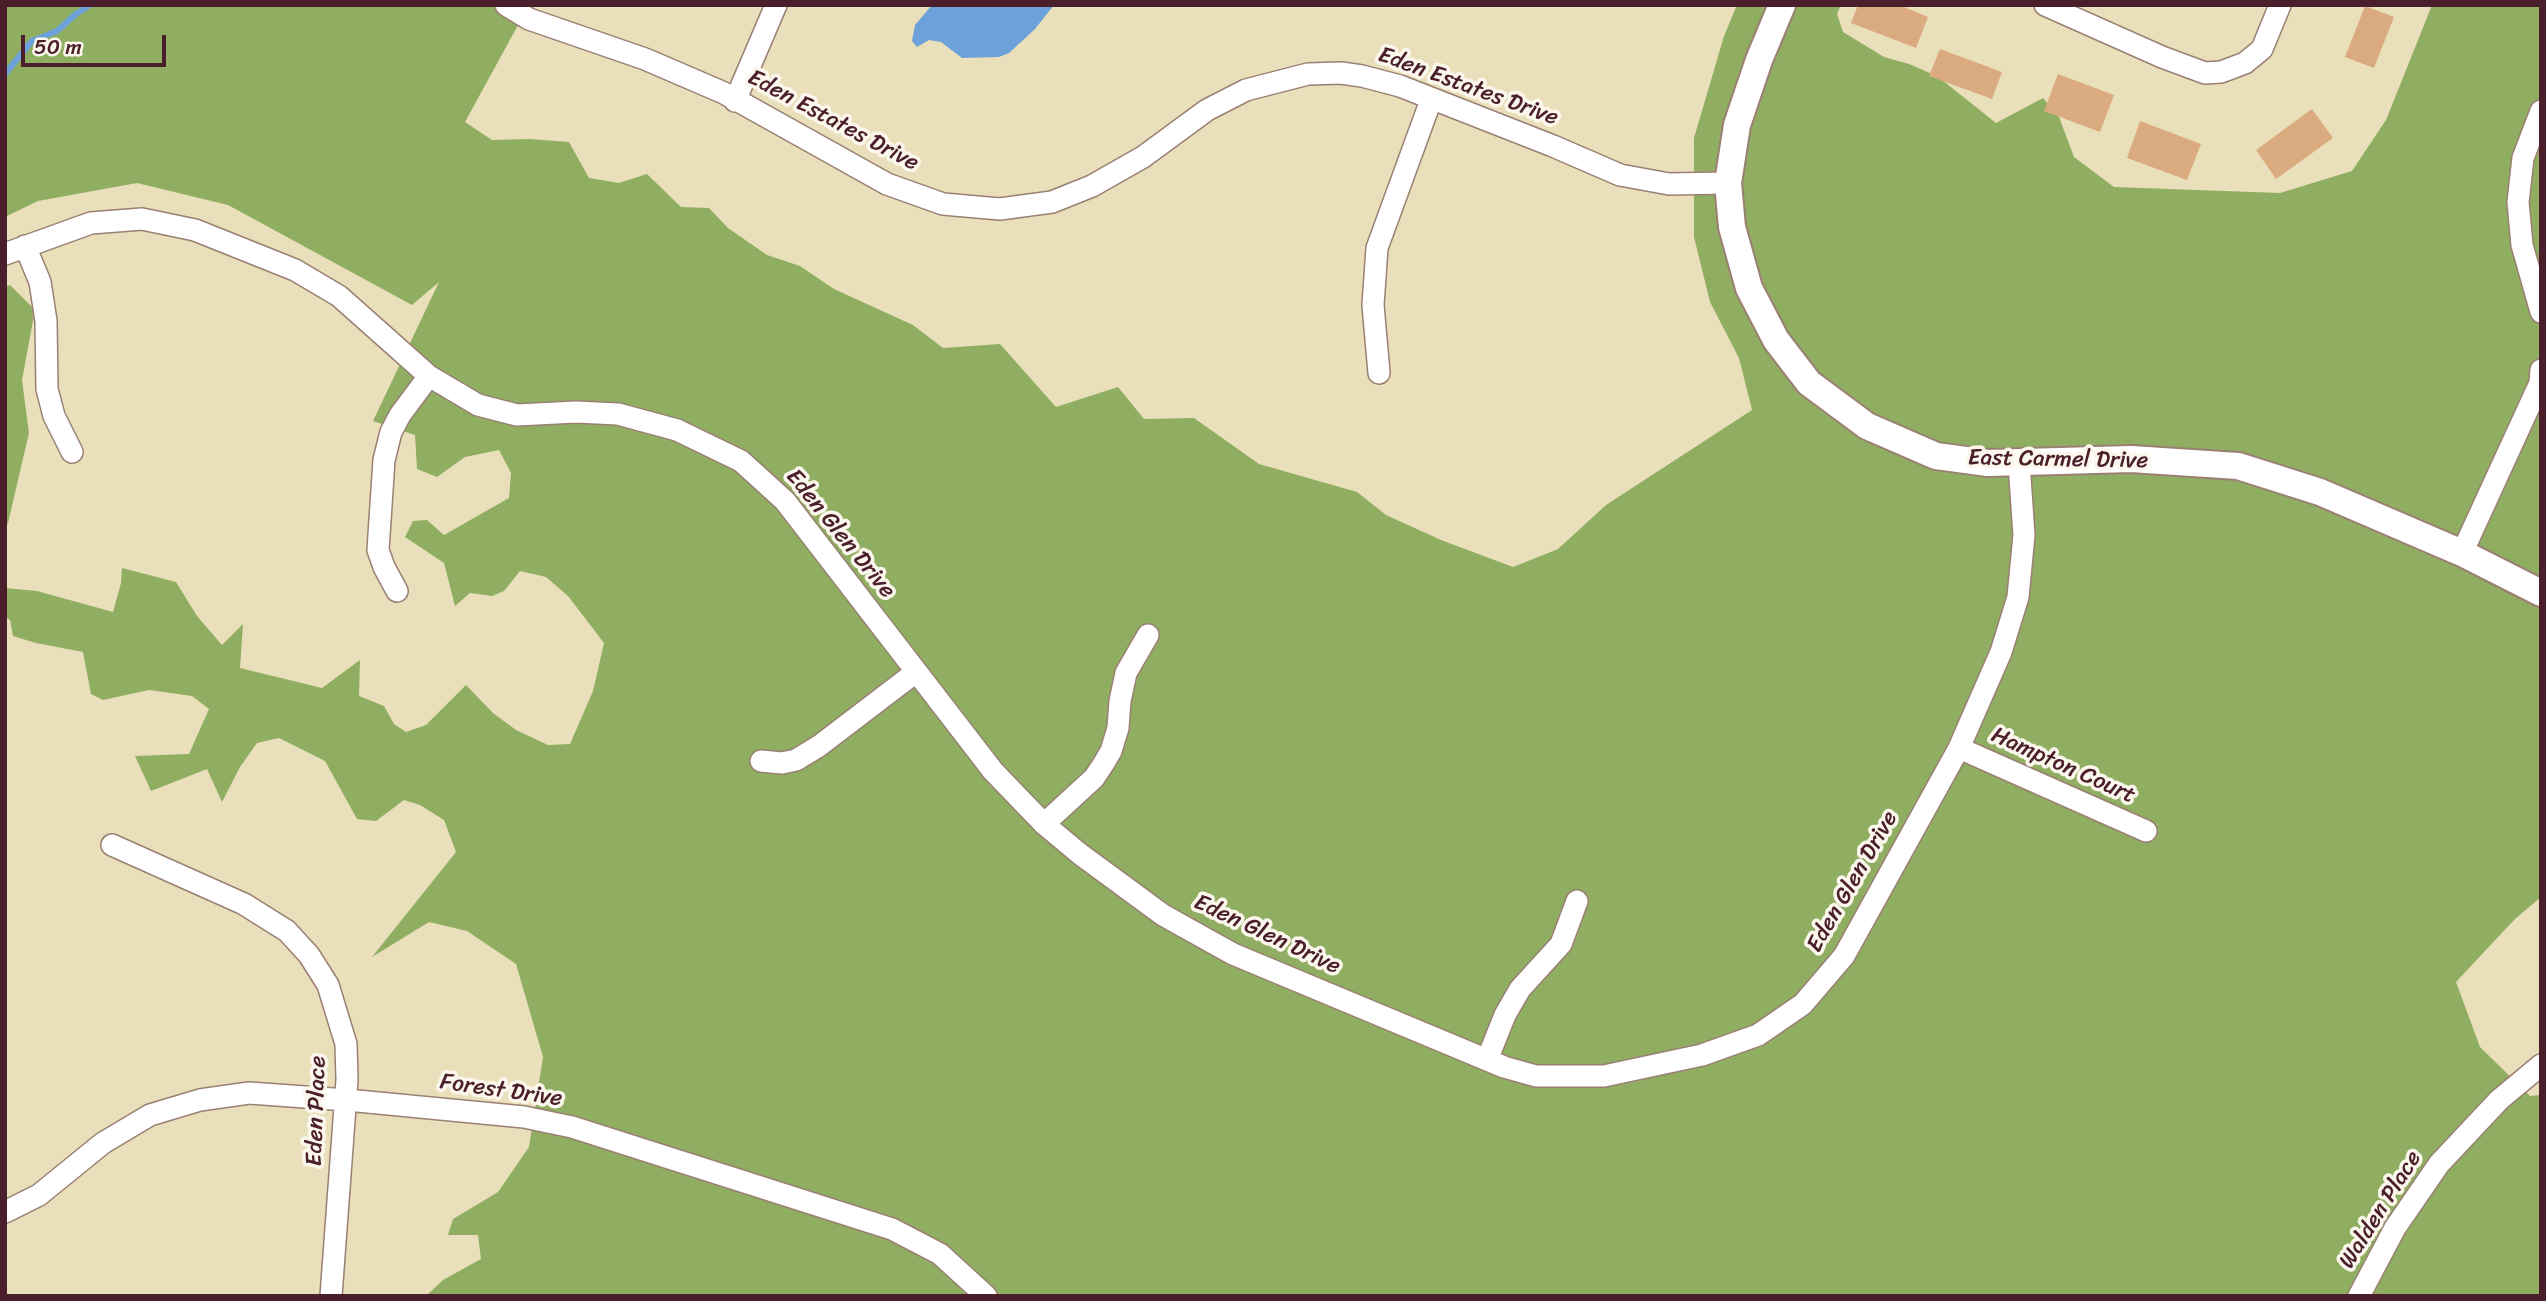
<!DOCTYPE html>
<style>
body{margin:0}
#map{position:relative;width:2546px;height:1301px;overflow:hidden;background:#eadfbb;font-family:Sriracha,sans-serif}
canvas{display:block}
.frame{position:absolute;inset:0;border:7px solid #4a1f2b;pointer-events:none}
.scale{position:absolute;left:21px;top:35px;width:145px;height:32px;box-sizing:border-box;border:4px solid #4a1f2b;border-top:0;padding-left:9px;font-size:21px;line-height:24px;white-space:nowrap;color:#4a1f2b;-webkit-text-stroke:5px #fbf7ec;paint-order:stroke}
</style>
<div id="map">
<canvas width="2546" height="1301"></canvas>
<div class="frame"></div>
<div class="scale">50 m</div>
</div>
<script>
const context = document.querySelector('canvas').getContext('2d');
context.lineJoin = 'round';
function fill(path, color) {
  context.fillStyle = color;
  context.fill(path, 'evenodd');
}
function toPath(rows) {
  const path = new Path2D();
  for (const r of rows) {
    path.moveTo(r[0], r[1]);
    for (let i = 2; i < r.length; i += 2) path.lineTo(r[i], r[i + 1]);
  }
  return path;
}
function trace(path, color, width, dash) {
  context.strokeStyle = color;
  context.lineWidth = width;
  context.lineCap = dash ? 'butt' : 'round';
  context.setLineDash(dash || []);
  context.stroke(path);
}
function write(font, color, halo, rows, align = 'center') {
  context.font = font + ' Sriracha,sans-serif';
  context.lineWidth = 7;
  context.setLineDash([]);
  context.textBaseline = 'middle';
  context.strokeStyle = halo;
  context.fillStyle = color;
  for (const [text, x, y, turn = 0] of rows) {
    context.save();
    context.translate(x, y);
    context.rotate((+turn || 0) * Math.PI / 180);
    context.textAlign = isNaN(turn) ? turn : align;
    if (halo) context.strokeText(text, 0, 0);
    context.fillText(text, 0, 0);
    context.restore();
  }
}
const forest = toPath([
 [5,5,529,5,465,122,492,140,529,139,569,142,589,178,619,183,647,174,681,207,709,208,728,228,767,255,800,266,834,289,913,325,943,348,1000,344,1056,407,1118,387,1144,419,1194,418,1259,464,1357,492,1386,515,1441,540,1513,567,1558,549,1606,505,1752,410,1739,358,1710,302,1694,237,1694,138,1724,36,1737,5,1841,5,1837,14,1843,32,1884,57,1909,64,1937,76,1996,123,2043,98,2059,117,2074,157,2114,187,2280,193,2352,171,2386,120,2432,5,2541,5,2541,897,2515,919,2456,982,2480,1047,2530,1096,2541,1095,2541,1296,426,1296,443,1280,481,1259,478,1235,448,1235,453,1219,498,1192,529,1147,543,1057,516,964,467,931,429,922,372,957,456,852,444,820,420,805,404,800,376,821,357,819,325,761,279,738,257,743,240,767,222,802,207,769,151,791,135,756,189,754,209,709,192,696,149,690,103,700,91,694,83,652,36,643,13,636,10,620,5,617,5,588,37,591,113,612,121,583,122,568,176,582,197,616,222,645,243,624,240,668,322,688,360,660,359,696,384,706,394,724,406,732,426,725,466,685,493,713,516,730,548,745,570,744,593,691,604,643,568,596,546,577,520,571,504,591,492,596,470,593,455,606,444,563,405,537,413,521,427,520,444,535,509,498,511,473,499,450,465,457,437,477,417,469,415,435,373,421,439,282,412,305,228,205,137,183,38,201,5,217],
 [10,285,35,310,22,380,29,433,8,523,5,526,5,287]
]);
const water = toPath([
 [932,5,1054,5,1035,29,1009,53,999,57,962,58,941,42,929,40,917,47,912,41,915,25]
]);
const stream = toPath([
 [5,74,32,41,57,31,76,14,90,5]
]);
const building = toPath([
 [1858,5,1899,5,1928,17,1916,48,1851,23],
 [2365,6,2394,17,2374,68,2345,57],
 [1940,49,2002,72,1992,99,1929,76],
 [2058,74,2114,95,2100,132,2044,111],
 [2312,109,2333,138,2276,179,2256,150],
 [2140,121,2201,144,2187,180,2127,158]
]);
const minor = toPath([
 [506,5,529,19,645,59,724,93,887,184,943,204,1000,209,1052,202,1092,186,1143,157,1207,110,1246,90,1308,74,1341,73,1362,76,1400,86,1553,146,1620,175,1669,184,1728,183],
 [2045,5,2162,57,2205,73,2221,72,2245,63,2262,49,2280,5],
 [735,101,776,5],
 [2541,111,2523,158,2518,202,2522,245,2541,312],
 [25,246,40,282,46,321,47,389,54,416,72,452],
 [5,254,91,223,142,219,195,230,295,270,339,296,429,376,478,405,517,415,576,412,618,414,677,430,741,461,785,501,993,771,1044,824,1080,854,1163,915,1233,954,1504,1067,1536,1076,1604,1076,1702,1055,1758,1035,1803,1004,1844,956,1959,748,2001,652,2018,597,2024,535,2019,463],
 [1379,373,1373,305,1377,248,1431,100],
 [2462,553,2540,383,2541,370],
 [397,591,384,567,378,550,384,460,391,432,400,415,429,376],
 [1959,748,2146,831],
 [761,761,782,763,796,760,819,746,916,672],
 [1044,824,1094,778,1104,763,1111,751,1118,728,1120,701,1126,673,1148,635],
 [112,845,244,904,287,931,309,955,328,985,346,1044,347,1080,331,1296],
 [1487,1060,1505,1015,1520,989,1561,944,1577,901],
 [5,1212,39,1195,103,1143,150,1115,200,1100,249,1093,347,1100,524,1117,572,1127,892,1229,940,1254,986,1296],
 [2359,1296,2395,1228,2439,1164,2499,1100,2541,1065]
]);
const tertiary = toPath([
 [1782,5,1759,60,1737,125,1728,183,1732,227,1749,288,1776,340,1809,383,1867,426,1936,456,1988,463,2131,459,2238,466,2320,492,2462,553,2541,593]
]);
const streetNames = [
 ["Eden Estates Drive",1468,87,20],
 ["Eden Estates Drive",833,121,28],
 ["East Carmel Drive",2058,460,1],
 ["Eden Glen Drive",840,534,51],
 ["Hampton Court",2063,766,24],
 ["Eden Glen Drive",1853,882,-60],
 ["Eden Glen Drive",1267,935,25],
 ["Forest Drive",501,1091,8],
 ["Eden Place",317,1111,-88],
 ["Walden Place",2381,1210,-58]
];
fill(forest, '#90ae61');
fill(water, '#6ca2d9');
trace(stream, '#6ca2d9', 6);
fill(building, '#daab7f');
trace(minor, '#9a7f73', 24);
trace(tertiary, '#9a7f73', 30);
trace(minor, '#fff', 21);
trace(tertiary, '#fff', 26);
write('23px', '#4a1f2b', '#fbf7ec', streetNames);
</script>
